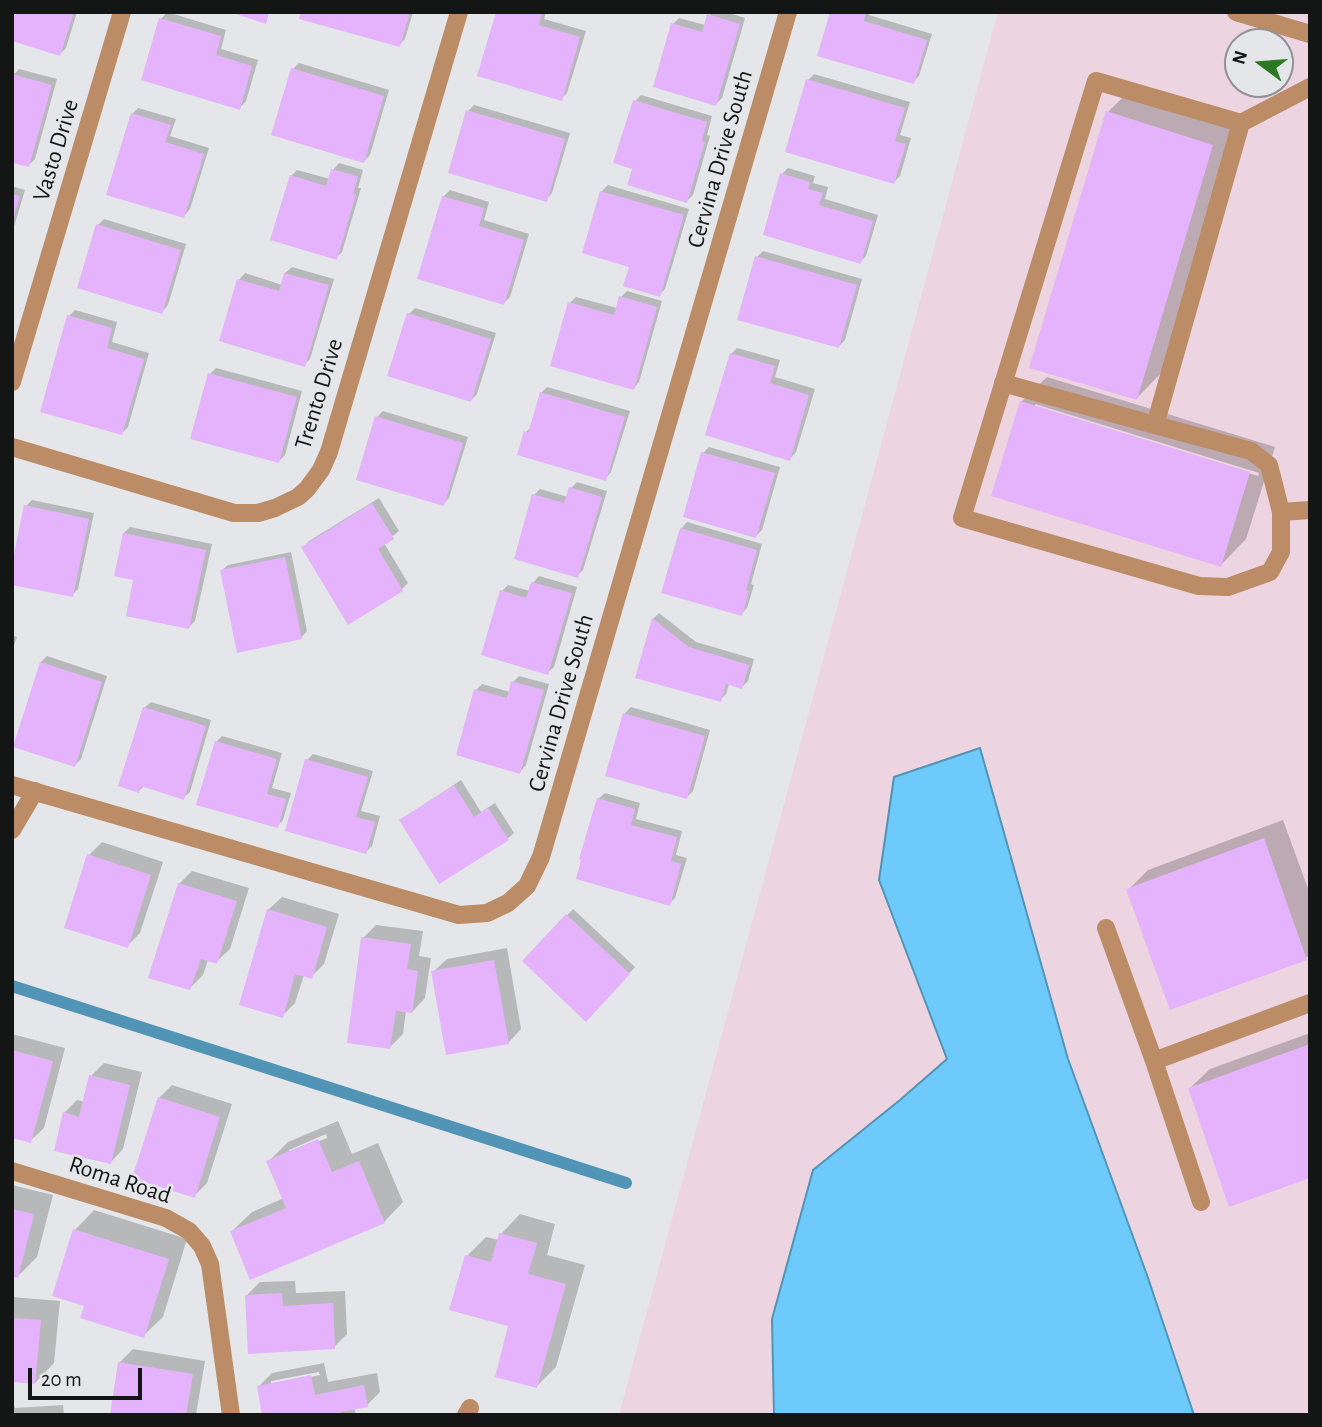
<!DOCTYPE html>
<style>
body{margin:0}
#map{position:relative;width:1322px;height:1427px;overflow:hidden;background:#e4e6e9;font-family:"Alegreya Sans",sans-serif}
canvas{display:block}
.frame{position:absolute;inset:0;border:14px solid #141515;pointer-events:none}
.north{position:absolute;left:1224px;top:28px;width:70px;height:70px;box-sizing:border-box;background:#e4e6e9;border:2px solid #919294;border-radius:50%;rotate:286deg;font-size:19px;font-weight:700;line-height:28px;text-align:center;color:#141515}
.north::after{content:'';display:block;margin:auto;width:24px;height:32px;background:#2b7a23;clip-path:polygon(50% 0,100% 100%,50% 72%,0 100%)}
.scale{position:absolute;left:28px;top:1368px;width:114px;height:32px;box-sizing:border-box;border:4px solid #141515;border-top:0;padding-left:9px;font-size:21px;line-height:24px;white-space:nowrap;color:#141515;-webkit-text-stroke:5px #e4e6e9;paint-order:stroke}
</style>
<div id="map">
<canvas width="1322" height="1427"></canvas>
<div class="frame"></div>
<div class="north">N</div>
<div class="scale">20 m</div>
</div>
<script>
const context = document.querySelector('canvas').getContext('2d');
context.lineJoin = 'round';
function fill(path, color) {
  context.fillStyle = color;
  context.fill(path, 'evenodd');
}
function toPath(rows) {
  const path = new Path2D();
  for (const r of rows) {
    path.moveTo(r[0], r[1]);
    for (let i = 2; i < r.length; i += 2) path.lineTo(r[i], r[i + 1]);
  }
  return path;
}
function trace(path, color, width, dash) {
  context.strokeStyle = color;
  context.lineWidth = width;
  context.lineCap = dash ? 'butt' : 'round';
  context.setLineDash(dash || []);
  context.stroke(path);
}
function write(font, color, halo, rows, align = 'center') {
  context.font = font + ' "Alegreya Sans",sans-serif';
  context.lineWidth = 5;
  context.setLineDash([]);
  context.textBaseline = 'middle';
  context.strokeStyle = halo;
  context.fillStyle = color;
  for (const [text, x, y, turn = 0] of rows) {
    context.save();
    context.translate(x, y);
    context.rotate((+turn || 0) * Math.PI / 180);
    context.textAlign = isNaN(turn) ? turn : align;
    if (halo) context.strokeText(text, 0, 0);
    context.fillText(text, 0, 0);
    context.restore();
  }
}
const commercial = toPath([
 [998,12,1310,12,1310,1415,1194,1415,1147,1275,1068,1059,879,881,947,1059,900,1100,772,1319,774,1415,619,1415],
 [1238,42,1280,42,1280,84,1238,84]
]);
const water = toPath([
 [980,748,1068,1059,1147,1275,1194,1415,774,1415,772,1319,813,1170,900,1100,947,1059,879,880,894,777,980,748]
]);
const shadow = toPath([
 [12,12,77,12,66,48,60,54],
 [167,12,226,30,221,49,258,60,246,101,240,108,161,19],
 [303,12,413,12,405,39,399,45],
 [497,12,546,12,544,19,586,31,567,93,561,99],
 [711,12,726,12,745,18,722,98,716,104,673,24,679,18,705,25],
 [832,12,869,12,869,15,932,34,919,76,913,82],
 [299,63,389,90,370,155,364,161,293,69],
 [19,69,57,79,35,159,29,165,13,75],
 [814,74,910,102,900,135,911,138,900,176,894,182,808,80],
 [1133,87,1238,120,1162,372,1137,398,1108,112],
 [641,95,712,116,707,135,710,136,693,195,687,201,634,167,635,101],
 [474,105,570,133,552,193,546,200,468,111],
 [138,108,176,119,170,136,209,148,190,209,184,216,132,114],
 [339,163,363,170,358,188,361,188,342,252,336,258,291,176,297,170,330,179,333,170],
 [788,168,815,176,813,183,828,187,825,199,878,215,866,256,860,262,782,174],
 [608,185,689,209,665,289,659,295,631,266,584,252,602,191],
 [12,186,25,190,12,233],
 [450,190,489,202,484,220,529,234,510,297,504,303,443,197],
 [104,219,186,244,168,305,162,312,98,225],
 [763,251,862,279,845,340,839,346,757,257],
 [292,267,334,279,310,359,304,365,239,280,245,273,282,285,285,273],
 [627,291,662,301,639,382,633,389,570,303,576,297,617,308,621,297],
 [415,308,496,333,477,394,471,400,409,314],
 [75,310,117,322,112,342,149,353,128,427,122,433,69,316],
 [737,348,780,360,775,377,815,389,796,452,790,459,731,354],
 [216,368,302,391,285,455,279,461,210,374],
 [1047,377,1275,447,1246,539,1221,565,1021,402],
 [1035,404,1259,473,1258,476,1035,408],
 [547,387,630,411,611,472,605,479,526,432,532,426,541,393],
 [383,411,468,437,449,498,443,504,377,417],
 [709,447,780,467,762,530,756,536,703,453],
 [577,482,607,491,583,570,577,576,534,495,540,489,568,497,571,488],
 [379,498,399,531,384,543,408,583,402,589,348,622,303,547,309,541],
 [32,500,94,513,78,589,72,595,26,506],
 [687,522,762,544,751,584,754,585,747,608,741,614,681,529],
 [130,527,212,544,195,621,189,627,135,579,124,533],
 [291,552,307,631,301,638,221,571,228,565],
 [539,576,577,587,554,667,547,673,502,591,508,585,530,591,533,583],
 [659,613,696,642,754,659,748,681,742,687,729,684,726,694,720,700,637,676,653,619],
 [12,635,17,637,12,651],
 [47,656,107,676,81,759,75,765,41,662],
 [519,676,549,684,526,765,520,772,476,690,482,684,510,692,513,682],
 [151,702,211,720,190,792,183,798,144,786,139,791,144,708],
 [631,707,710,730,693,791,687,797,607,774,625,713],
 [222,736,282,753,272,788,291,793,283,820,277,826,216,742],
 [313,754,373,771,361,811,380,816,372,846,366,852,307,760],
 [461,780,481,812,495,803,514,833,507,839,401,820],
 [605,793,640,803,636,819,682,831,676,855,687,858,675,898,669,904,598,799],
 [1283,820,1310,894,1310,955,1306,958,1171,1008,1128,890,1148,870],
 [102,842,163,862,140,933,127,946,89,855],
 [192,871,249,888,230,949,216,962,208,960,203,975,190,988,179,884],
 [282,897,339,914,324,964,311,977,304,975,295,1003,282,1016,268,910],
 [573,909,635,967,586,1019,524,961],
 [376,925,423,931,419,956,431,958,425,998,412,1012,406,1011,403,1034,390,1047,363,938],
 [507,948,521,1029,508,1043,433,972,447,959],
 [1310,1033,1310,1176,1190,1088,1210,1069],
 [12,1034,65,1048,44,1128,30,1141,12,1136],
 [104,1063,142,1072,123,1149,110,1163,64,1113,77,1100,85,1102,91,1076],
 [172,1085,232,1104,207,1183,194,1196,159,1098],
 [338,1121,352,1154,378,1143,403,1202,384,1222,232,1231,252,1212,284,1198,268,1162,288,1142],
 [326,1134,327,1138,289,1153,289,1150],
 [12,1185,53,1195,37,1257,18,1276,12,1275],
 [94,1210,187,1239,163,1317,143,1336,86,1304,75,1230],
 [520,1214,555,1224,547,1255,585,1265,556,1367,537,1386,511,1325,467,1256,486,1237,499,1240,501,1234],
 [295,1281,296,1293,345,1291,347,1334,334,1347,247,1295,260,1282],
 [12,1297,60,1301,54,1363,35,1383,12,1381],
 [133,1349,205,1361,196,1415,112,1415,120,1362],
 [324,1363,328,1382,377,1373,380,1392,367,1405,354,1407,356,1415,264,1415,259,1386,272,1373],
 [319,1372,320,1375,271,1385,271,1381],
 [12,1401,15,1408,63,1405,64,1415,12,1415]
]);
const stream = toPath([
 [12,986,626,1183]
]);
const building = toPath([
 [12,12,74,12,60,56,12,41],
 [230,12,269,12,266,24],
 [301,12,410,12,400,47,299,19],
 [496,12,542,12,539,25,580,37,562,101,477,76],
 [830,12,866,12,864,21,927,40,914,84,817,56],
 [707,14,740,24,716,106,653,87,671,23,702,32],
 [159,18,221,36,216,55,252,66,240,110,141,80],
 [291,68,384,96,364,163,271,135],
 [12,74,52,85,29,167,12,163],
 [806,79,905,108,895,141,906,144,894,184,785,152],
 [633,100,707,122,702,141,705,142,687,203,627,185,632,169,613,163],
 [466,110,565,139,547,202,448,173],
 [1106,111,1213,145,1137,400,1029,368],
 [131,113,171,125,165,142,204,154,184,218,106,195],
 [331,169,358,176,353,194,356,194,337,260,270,240,290,175,326,186],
 [780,173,810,182,808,189,823,193,819,205,873,221,861,264,763,235],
 [600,191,684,215,660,297,623,286,629,267,582,253],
 [12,194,20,196,13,219,12,219],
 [442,196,484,208,479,226,524,240,504,305,417,279],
 [96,224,181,250,162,314,77,288],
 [755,256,857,285,839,348,737,320],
 [284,273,329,285,305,367,219,341,237,279,279,291],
 [619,296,657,307,634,390,550,366,568,302,614,315],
 [407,313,491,339,471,402,387,376],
 [67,315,112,328,107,348,144,359,122,435,40,412],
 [730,353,775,366,770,383,809,395,790,461,705,435],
 [208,373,297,397,279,463,190,439],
 [540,392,625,417,606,481,517,455,524,431,528,433],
 [1020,401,1250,472,1221,567,991,496],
 [375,416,463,443,444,506,356,480],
 [701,452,775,473,756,538,683,517],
 [569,487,602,497,578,578,514,559,532,494,564,503],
 [372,503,394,539,378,549,403,591,348,625,301,547],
 [24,505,89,519,73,597,12,585,12,564],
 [680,528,757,550,746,590,749,591,742,616,661,593],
 [123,533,206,550,189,629,126,616,133,580,114,576],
 [285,557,302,639,237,653,220,570],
 [531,582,572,593,548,675,481,655,500,590,526,598],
 [652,618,689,647,749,665,742,689,726,684,721,702,635,678],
 [40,662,102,682,75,767,13,747],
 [511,681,544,690,520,774,456,755,474,689,507,698],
 [143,707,206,726,184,800,141,786,139,793,118,786],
 [623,713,705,736,687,799,605,776],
 [215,741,277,759,267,794,286,799,278,828,196,805],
 [305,759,368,777,356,817,375,822,366,854,285,831],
 [454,785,474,817,488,808,509,840,439,884,399,820],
 [597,798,635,809,631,825,677,837,671,861,681,864,670,906,576,879,581,860,579,859],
 [1264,838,1307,960,1170,1010,1126,889],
 [87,854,151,875,128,948,64,928],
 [178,883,237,901,217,964,201,959,190,990,148,978],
 [267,909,327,927,312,979,295,974,283,1018,239,1005],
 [566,914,630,974,586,1022,522,961],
 [361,937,411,944,407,969,418,971,412,1013,396,1011,390,1049,347,1043],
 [494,960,509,1044,446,1055,431,971],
 [1310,1044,1310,1178,1229,1207,1188,1088],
 [12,1050,53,1061,31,1143,12,1138],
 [89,1075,130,1085,111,1164,54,1151,63,1112,79,1117],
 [158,1097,220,1117,195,1198,132,1178],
 [318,1139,332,1172,359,1161,385,1223,250,1280,230,1231,286,1208,266,1161],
 [12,1209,34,1214,18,1278,12,1277],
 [73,1229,169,1259,144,1338,80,1318,84,1306,52,1296],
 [499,1233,537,1243,528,1274,566,1284,537,1388,495,1377,508,1326,449,1310,465,1255,491,1262],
 [282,1293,283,1306,333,1303,335,1349,248,1354,245,1295],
 [12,1318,41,1320,35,1384,12,1382],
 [118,1362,193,1374,186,1415,110,1415],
 [311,1375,315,1395,364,1385,368,1407,340,1412,341,1415,262,1415,257,1386]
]);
const lane = toPath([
 [1236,12,1310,34],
 [1310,87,1241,123,1155,425,1251,451,1269,465,1281,512,1310,510],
 [1241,123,1096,81,962,518,1199,586,1228,587,1270,572,1281,552,1281,512],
 [1003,383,1155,425],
 [1106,928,1154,1061,1310,1003],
 [1154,1061,1201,1202],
 [466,1415,470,1408]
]);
const street = toPath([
 [12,382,122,12],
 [12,447,234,513,258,513,275,508,298,497,307,489,321,470,329,452,459,12],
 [12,785,459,915,487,913,508,903,527,886,541,857,788,12],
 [12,830,35,791],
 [12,1171,166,1218,189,1231,202,1246,210,1264,231,1415]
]);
const streetNames = [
 ["Vasto Drive",56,150,-73],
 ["Cervina Drive South",720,159,-74],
 ["Trento Drive",319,394,-73],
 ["Cervina Drive South",561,703,-74],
 ["Roma Road",120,1180,18]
];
fill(commercial, '#ecd5e0');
fill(water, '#6dcafa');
trace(water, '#5294b5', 2);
fill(shadow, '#0003');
trace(stream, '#5294b5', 12);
fill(building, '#e5b3fb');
trace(lane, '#bb8c66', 18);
trace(street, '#bb8c66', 18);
write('24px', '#141515', '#e4e6e9', streetNames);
</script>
